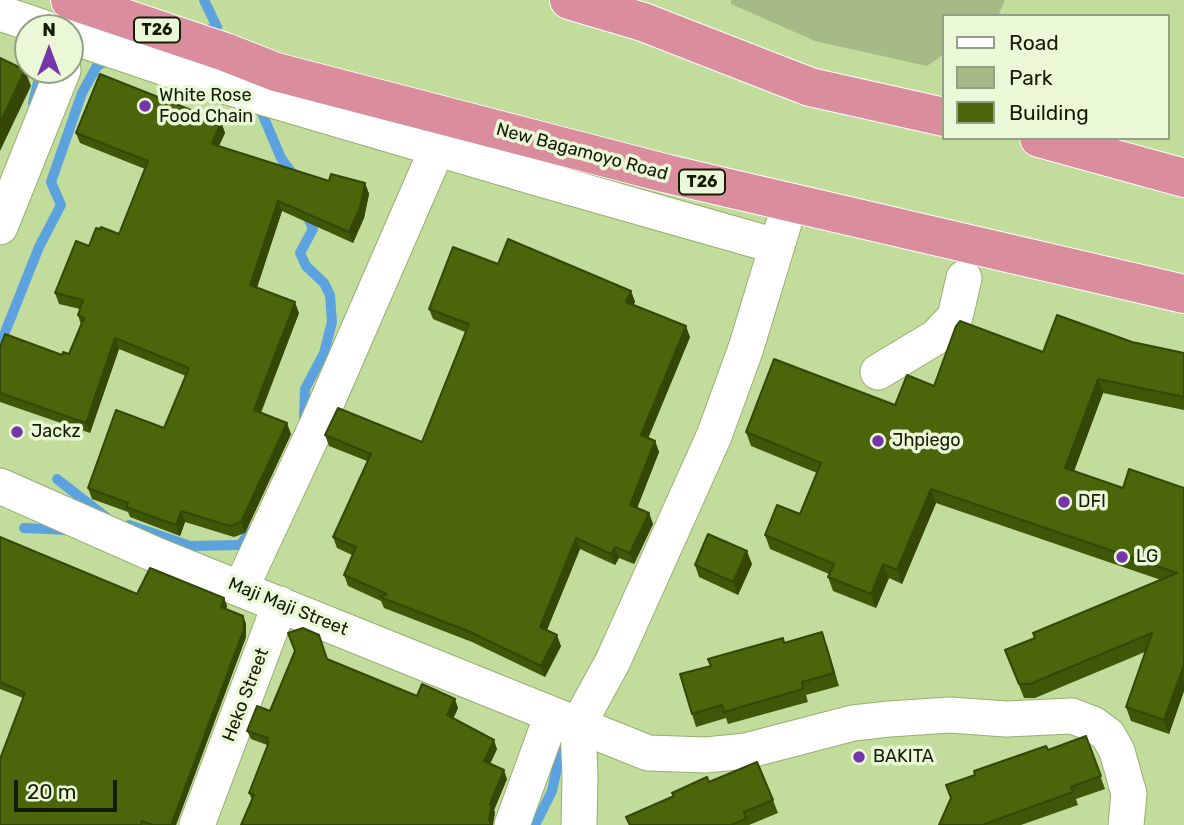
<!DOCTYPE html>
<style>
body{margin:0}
#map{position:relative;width:1184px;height:825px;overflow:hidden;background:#c2dc9b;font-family:Rubik,sans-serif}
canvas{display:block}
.legend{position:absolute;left:942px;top:14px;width:228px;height:126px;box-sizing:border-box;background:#eaf8d7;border:2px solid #94a083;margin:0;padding:9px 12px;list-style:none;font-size:21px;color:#141d04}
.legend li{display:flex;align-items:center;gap:14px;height:35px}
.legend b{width:35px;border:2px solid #94a083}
.north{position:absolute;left:14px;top:14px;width:70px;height:70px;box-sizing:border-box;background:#eaf8d7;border:2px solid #94a083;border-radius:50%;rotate:0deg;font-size:19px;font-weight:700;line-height:28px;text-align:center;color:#141d04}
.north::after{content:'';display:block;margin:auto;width:24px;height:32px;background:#7635a9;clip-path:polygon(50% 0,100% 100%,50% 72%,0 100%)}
.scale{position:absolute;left:14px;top:780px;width:103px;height:32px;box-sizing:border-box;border:4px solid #141d04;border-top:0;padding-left:9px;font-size:21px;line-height:24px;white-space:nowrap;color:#141d04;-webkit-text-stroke:5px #eaf8d7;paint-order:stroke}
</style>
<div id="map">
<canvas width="1184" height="825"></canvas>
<ul class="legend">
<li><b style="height:9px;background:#fff"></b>Road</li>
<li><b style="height:19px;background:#a5ba86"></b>Park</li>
<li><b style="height:19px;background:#4a650a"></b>Building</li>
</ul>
<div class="north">N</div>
<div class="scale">20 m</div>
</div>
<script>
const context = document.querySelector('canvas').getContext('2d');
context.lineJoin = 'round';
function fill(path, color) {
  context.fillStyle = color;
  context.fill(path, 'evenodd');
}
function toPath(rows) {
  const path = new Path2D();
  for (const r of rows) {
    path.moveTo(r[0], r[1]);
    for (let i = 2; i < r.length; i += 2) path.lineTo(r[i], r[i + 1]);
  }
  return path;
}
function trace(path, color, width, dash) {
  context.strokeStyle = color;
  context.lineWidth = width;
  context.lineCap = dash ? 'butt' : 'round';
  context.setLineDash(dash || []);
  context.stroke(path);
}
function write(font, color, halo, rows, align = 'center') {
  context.font = font + ' Rubik,sans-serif';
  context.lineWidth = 7;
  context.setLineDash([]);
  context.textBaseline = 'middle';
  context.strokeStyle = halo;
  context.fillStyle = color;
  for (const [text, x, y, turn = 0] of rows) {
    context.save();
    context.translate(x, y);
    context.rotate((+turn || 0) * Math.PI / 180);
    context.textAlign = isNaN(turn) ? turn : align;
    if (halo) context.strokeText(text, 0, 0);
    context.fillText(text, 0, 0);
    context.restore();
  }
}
const green = toPath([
 [731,0,1005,0,998,16,944,16,944,54,927,66,815,41,731,4]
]);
const stream = toPath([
 [202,32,217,27,204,0],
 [33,103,41,70],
 [258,104,281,158,296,179],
 [0,345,39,247,61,205,51,182,82,93,97,66,108,60,112,61],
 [304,419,305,389,324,353,332,322,330,295,324,283,306,266,300,253,313,229,305,211],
 [57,479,107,518],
 [129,525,190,546,240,545,253,529],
 [24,528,68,530],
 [535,825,552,791,561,749]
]);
const minor = toPath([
 [0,13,45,28],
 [70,36,180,73,544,180,776,246],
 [0,227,63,70],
 [878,372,936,337,955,317,964,278],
 [0,486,156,555,648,753,706,755,746,751,853,723,889,719,950,715,1006,719,1072,716,1093,724,1108,735,1117,751,1129,794,1126,825],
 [241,588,317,425,437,149],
 [578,725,613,661,714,436,746,348,790,203],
 [578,725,580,777,579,825],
 [197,825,280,604],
 [512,825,552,715]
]);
const highway = toPath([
 [70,0,225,52,276,72,668,174,1184,294],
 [569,0,643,22,810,87,944,117],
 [1039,138,1184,178]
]);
const wall = toPath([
 [221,122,225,133,219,146,329,181,365,183,369,194,364,218,353,243,282,211,257,288,299,313,261,413,291,434,245,533,234,537,185,522,180,536,130,517,128,512,92,499,88,488,164,428,186,376,119,349,90,433,0,402,0,347,62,355,69,354,81,325,78,315,80,309,59,304,55,293,89,246,119,234,145,169,80,143,76,133],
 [631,291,635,302,633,305,690,337,648,438,655,441,659,452,637,508,649,513,653,524,634,564,619,558,615,565,580,549,547,630,561,646,545,677,472,642,384,608,381,601,348,586,344,575,352,555,337,548,333,537,367,461,329,446,325,435,422,442,465,332,433,319,429,309],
 [1132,342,1184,353,1184,410,1103,393,1074,471,1123,488,1184,488,1184,691,1169,734,1131,721,1126,707,1145,652,1035,698,1024,698,1005,650,1034,638,1161,580,936,503,902,584,889,578,876,608,833,591,828,577,829,574,770,549,765,535,800,514,817,473,751,446,746,432,895,405,934,386,1043,352],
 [0,537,137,594,224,598,227,606,226,609,243,616,246,624,246,637,176,825,0,825,23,698,0,689],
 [752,564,738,595,699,577,695,565],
 [784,643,827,645,839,686,806,695,808,702,728,724,726,718,696,727,692,714,711,666],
 [295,651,327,659,417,696,458,708,453,718,497,749,490,764,507,779,494,810,495,813,252,800,249,793,267,745,251,739,247,731,270,711],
 [1086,736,1105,789,1076,799,1078,805,1021,825,939,825,1048,750],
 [709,782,773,800,778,813,749,825,629,825,626,817]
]);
const shadedWall = toPath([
 [25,70,31,86,0,151,0,123],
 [221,122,225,133,215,154,212,144],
 [365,183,369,194,364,218,353,243,349,232],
 [278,201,282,211,254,296,250,285],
 [631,291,635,302,630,313,626,302],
 [295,302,299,313,257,421,254,410],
 [686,326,690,337,645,446,641,435],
 [115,338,119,349,90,433,86,423],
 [1098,379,1103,393,1070,482,1065,468],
 [287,423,291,434,245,533,241,522],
 [655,441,659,452,634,516,630,505],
 [931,489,936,503,902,584,897,570],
 [181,511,185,522,180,536,176,525],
 [649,513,653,524,634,564,630,553],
 [576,538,580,549,544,637,540,627],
 [615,547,619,558,615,565,611,554],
 [747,551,752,564,738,595,733,582],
 [883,564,889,578,876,608,871,594],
 [224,598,227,606,224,615,221,607],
 [243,616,246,624,246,637,176,825,171,825],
 [557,635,561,646,545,677,541,666],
 [1183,664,1184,691,1169,734,1164,720],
 [455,699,458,708,451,724,447,715],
 [494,740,497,749,487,770,484,761],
 [504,770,507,779,494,810,495,813,493,825,491,825,489,819,490,804]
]);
const building = toPath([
 [0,58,25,70,0,123,0,58],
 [100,74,221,122,212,144,329,181,331,174,365,183,360,207,349,232,278,201,250,285,295,302,254,410,287,423,241,522,230,526,181,511,176,525,126,507,128,503,88,488,116,410,164,428,189,368,115,338,86,423,0,393,0,347,5,334,62,355,63,352,69,354,84,318,78,315,83,300,55,293,76,241,89,246,96,228,100,229,101,227,119,234,148,161,76,133,100,74],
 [508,239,631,291,626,302,686,326,641,435,655,441,630,505,649,513,630,553,615,547,611,554,576,538,540,627,557,635,541,666,468,631,380,597,387,594,344,575,356,547,333,537,371,454,325,435,338,408,422,442,469,324,429,309,453,247,498,264,508,239],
 [1057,315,1132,342,1184,353,1184,397,1098,379,1065,468,1123,488,1129,469,1184,488,1184,665,1164,720,1126,707,1152,633,1030,684,1019,684,1005,650,1035,638,1033,633,1177,573,931,489,897,570,883,564,871,594,828,577,834,564,765,535,777,505,800,514,821,463,746,432,774,359,895,405,907,375,934,386,956,326,960,321,1043,352,1057,315],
 [708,534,747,551,733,582,695,565,708,534],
 [0,537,137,594,150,568,224,598,221,607,243,616,244,629,171,825,153,825,142,821,141,825,0,825,0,759,25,693,0,682,0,537],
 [303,628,319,635,327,659,417,696,422,684,455,699,447,715,494,740,484,761,504,770,490,804,492,804,489,819,491,825,241,825,254,795,249,793,269,742,266,742,268,738,247,731,257,706,270,711,295,651,288,633,303,628],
 [822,632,834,673,802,682,803,689,724,712,722,705,692,714,680,674,711,666,708,659,783,638,784,643,822,632],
 [1086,736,1101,776,1071,787,1073,792,982,825,939,825,951,798,946,785,975,775,974,771,1046,746,1048,750,1086,736],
 [757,762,773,800,744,812,746,819,731,825,630,825,626,817,674,796,672,793,707,777,709,782,757,762]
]);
const markers = [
 [145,106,7,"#7635a9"],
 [17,432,7,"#7635a9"],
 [878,441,7,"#7635a9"],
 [1064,502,7,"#7635a9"],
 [1122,557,7,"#7635a9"],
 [859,757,7,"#7635a9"]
];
const shields = [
 [157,30,46],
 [702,182,46]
];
const shieldNames = [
 ["T26",157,30],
 ["T26",702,182]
];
const poiNames = [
 ["White Rose",159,96],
 ["Food Chain",159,117],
 ["Jackz",31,432],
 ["Jhpiego",892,441],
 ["DFI",1078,502],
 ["LG",1136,557],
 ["BAKITA",873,757]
];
const streetNames = [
 ["New Bagamoyo Road",582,152,15],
 ["Maji Maji Street",288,607,22],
 ["Heko Street",246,695,-69]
];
fill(green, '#a5ba86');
trace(stream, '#5ca2df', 10);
trace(minor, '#96af70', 37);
trace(highway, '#fff', 40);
trace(minor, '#fff', 35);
trace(highway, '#d98d9d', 38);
fill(wall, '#405709');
fill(shadedWall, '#344707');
fill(building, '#4a650a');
trace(building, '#344707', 2);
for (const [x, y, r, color] of markers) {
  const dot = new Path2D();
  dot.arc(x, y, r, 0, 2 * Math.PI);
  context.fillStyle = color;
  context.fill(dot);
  trace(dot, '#eaf8d7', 2.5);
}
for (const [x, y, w] of shields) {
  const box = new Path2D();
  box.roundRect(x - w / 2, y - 12.5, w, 25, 5);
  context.fillStyle = '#eaf8d7';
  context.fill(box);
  trace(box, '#141d04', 2);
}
write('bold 16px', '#141d04', null, shieldNames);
write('18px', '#141d04', '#eaf8d7', poiNames, 'left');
write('18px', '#141d04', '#eaf8d7', streetNames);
</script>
